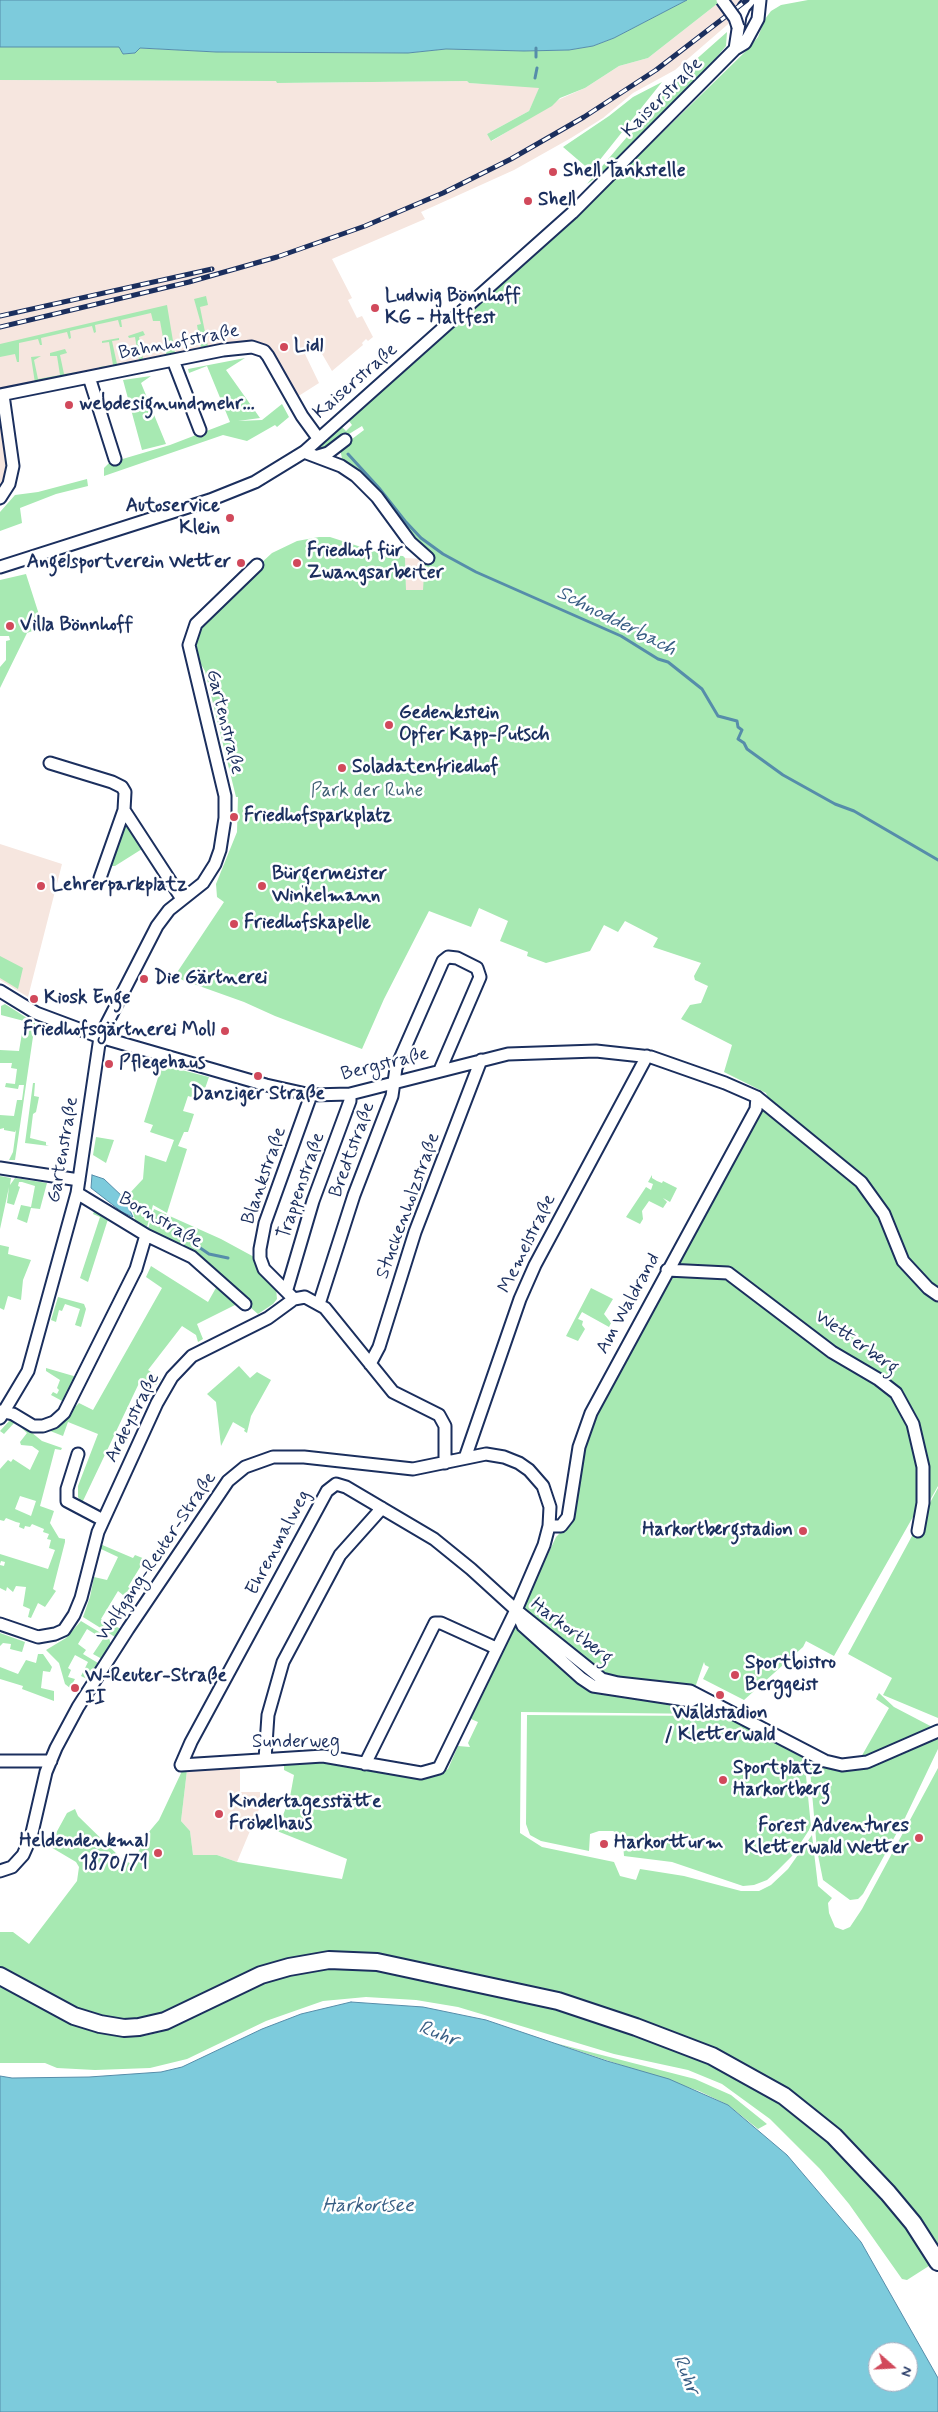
<!DOCTYPE html>
<meta charset="utf-8">
<style>
body{margin:0}
#map{position:relative;width:938px;height:2412px;overflow:hidden;background:#fff;font-family:Mynerve,sans-serif}
canvas{display:block}
.north{position:absolute;left:868px;top:2342px;width:50px;height:50px;box-sizing:border-box;background:#fff;border:1px solid #a4acbf;border-radius:50%;rotate:109deg;font-size:14px;font-weight:700;line-height:20px;text-align:center;color:#1b2f5e}
.north::after{content:'';display:block;margin:auto;width:18px;height:22px;background:#d1495b;clip-path:polygon(50% 0,100% 100%,50% 72%,0 100%)}
</style>
<div id="map">
<canvas width="938" height="2412"></canvas>
<div class="north">N</div>
</div>
<script>
const context = document.querySelector('canvas').getContext('2d');
context.lineJoin = 'round';
function fill(path, color) {
  context.fillStyle = color;
  context.fill(path, 'evenodd');
}
function toPath(rows) {
  const path = new Path2D();
  for (const r of rows) {
    path.moveTo(r[0], r[1]);
    for (let i = 2; i < r.length; i += 2) path.lineTo(r[i], r[i + 1]);
  }
  return path;
}
function trace(path, color, width, dash) {
  context.strokeStyle = color;
  context.lineWidth = width;
  context.lineCap = dash ? 'butt' : 'round';
  context.setLineDash(dash || []);
  context.stroke(path);
}
function write(font, color, halo, rows, align = 'center') {
  context.font = font + ' Mynerve,sans-serif';
  context.lineWidth = 5;
  context.setLineDash([]);
  context.textBaseline = 'middle';
  context.strokeStyle = halo;
  context.fillStyle = color;
  for (const [text, x, y, turn = 0] of rows) {
    context.save();
    context.translate(x, y);
    context.rotate((+turn || 0) * Math.PI / 180);
    context.textAlign = isNaN(turn) ? turn : align;
    if (halo) context.strokeText(text, 0, 0);
    context.fillText(text, 0, 0);
    context.restore();
  }
}
const built = toPath([
 [722,0,756,0,675,70,633,93,603,118,571,138,514,170,421,212,425,219,332,259,352,298,348,300,357,318,362,316,373,337,368,341,366,339,362,343,363,345,332,371,318,347,305,354,319,383,297,397,266,347,257,342,255,345,1,393,8,468,0,491,0,80,277,81,277,83,467,81,469,83,540,87,529,111,487,134,492,141,560,99,585,88,619,66,648,58],
 [405,558,425,559,424,591,406,590],
 [0,844,62,864,28,997,0,980],
 [240,1767,240,1792,260,1792,260,1807,237,1862,217,1855,193,1855,190,1831,181,1821,187,1770]
]);
const green = toPath([
 [687,0,722,0,648,58,619,66,585,88,560,98,552,106,491,141,487,134,529,111,539,88,469,83,467,81,277,83,276,81,0,80,0,47,119,47,123,54,135,53,139,48,217,52,408,53,446,49,524,51,569,50,593,46,614,38],
 [808,0,938,0,938,1486,929,1502,922,1501,834,1656,806,1641,803,1647,744,1700,703,1679,709,1667,705,1665,704,1662,689,1705,710,1708,716,1710,715,1714,521,1712,520,1833,542,1847,614,1862,620,1876,636,1880,640,1869,684,1876,741,1891,759,1891,771,1885,788,1869,812,1835,818,1886,832,1898,828,1903,829,1913,835,1927,843,1930,850,1927,862,1909,938,1768,938,2247,855,2149,666,2033,320,1954,284,1959,238,1977,150,2019,129,2022,81,2014,0,1969,0,1932,13,1932,29,1944,77,1881,79,1867,76,1862,49,1846,67,1813,75,1809,78,1816,123,1860,132,1864,148,1833,159,1820,182,1771,187,1770,181,1821,190,1831,193,1855,217,1855,237,1862,342,1879,347,1859,277,1831,290,1797,294,1775,284,1770,284,1762,319,1761,418,1778,434,1777,448,1769,458,1746,470,1747,468,1743,478,1722,471,1719,556,1537,564,1529,582,1447,594,1415,761,1106,767,1102,768,1098,766,1093,724,1072,732,1045,681,1019,690,1005,701,1003,708,986,695,980,694,976,701,963,653,947,658,938,625,921,618,932,604,925,590,951,546,963,527,956,528,952,500,941,508,921,479,908,471,927,429,911,384,999,362,1049,275,1016,244,1002,174,977,224,902,217,897,216,884,237,832,238,797,236,797,205,671,199,661,195,635,197,629,222,599,272,553,297,541,319,537,330,537,386,555,403,556,405,558,406,590,423,590,425,559,421,547,379,495,342,459,340,448,364,430,362,426,323,450,320,449,320,446,342,427,346,431,352,425,349,421,577,216,748,49,758,37,765,19,771,11,781,5],
 [727,32,726,46,706,70,608,169,587,184,683,71],
 [662,82,591,171,563,147,609,116,633,97],
 [206,296,208,305,200,307,208,347,193,353,193,349,201,348,197,325,201,324,194,299],
 [167,305,175,353,184,351,184,354,160,359,159,356,166,354,160,321,153,321,151,313,121,320,122,327,120,327,118,320,95,325,96,332,94,333,92,326,70,331,71,338,69,339,67,332,41,338,42,345,40,345,38,339,19,343,19,362,17,362,15,354,0,357,0,344],
 [143,331,145,335,139,337,143,359,150,358,150,361,100,370,99,367,113,365,109,342,102,343,102,341,119,338,119,340,112,341,117,364,139,360,135,337,129,338,128,336],
 [65,349,67,353,60,355,64,374,78,372,78,374,35,383,31,357,41,356,34,360,38,379,60,375,57,356,50,356,50,353],
 [245,358,226,370,260,418,238,421,262,420,282,404,289,417,277,427,275,425,247,441,223,435,104,476,104,468,109,463,170,445,230,422,207,366,189,373,188,369],
 [151,376,141,383,166,444,142,450,123,380],
 [87,479,88,486,56,494,20,508,22,523,0,531,0,512,15,495,38,492],
 [26,574,43,627,27,633,0,688,0,667,6,660,6,641,10,640,9,636,0,636,0,580],
 [124,826,129,827,142,849,115,866,112,866,109,863],
 [0,956,23,968,18,989,0,978],
 [5,1004,35,1023,15,1160,9,1160,13,1152,16,1130,15,1132,4,1130,4,1128,0,1129,0,1115,14,1116,17,1100,22,1100,24,1085,19,1085,18,1089,5,1087,6,1083,15,1084,17,1069,11,1068,12,1063,0,1063,0,1050,19,1051,24,1021,1,1015,1,1006],
 [162,1065,209,1077,201,1100,188,1096,183,1111,194,1114,188,1132,184,1132,178,1146,187,1149,167,1213,153,1205,147,1227,136,1223,128,1195,143,1179,145,1155,166,1162,174,1140,150,1132,153,1125,144,1122],
 [33,1083,35,1083,34,1096,39,1097,36,1112,33,1114,30,1138,46,1142,46,1145,49,1146,25,1143],
 [96,1137,114,1140,106,1163,93,1155],
 [652,1175,652,1178,657,1181,662,1183,663,1181,677,1188,670,1202,663,1198,667,1202,663,1208,649,1201,642,1211,643,1219,640,1224,626,1217,646,1187,651,1190,653,1184,648,1182],
 [0,1176,11,1178,10,1185,15,1178,47,1183,40,1209,31,1208,27,1223,17,1219,21,1205,31,1207,35,1186,22,1182,19,1182,18,1186,20,1187,14,1205,7,1203,9,1187,0,1229],
 [95,1209,109,1216,88,1282,80,1278,100,1217,93,1214],
 [154,1209,221,1239,256,1258,261,1275,276,1288,277,1299,273,1304,258,1314,179,1246,148,1229],
 [0,1245,9,1247,8,1254,31,1260,23,1280,21,1300,8,1296,4,1310,0,1308],
 [151,1266,208,1302,217,1286,239,1303,197,1324,203,1339,198,1342,196,1335,182,1326,148,1370,161,1379,156,1385,141,1379,82,1503,78,1497,78,1486,98,1434,68,1422,63,1436,45,1429,73,1404,76,1406,79,1403,93,1410,162,1288,146,1277],
 [591,1288,613,1299,604,1314,611,1323,609,1327,582,1312,578,1319,583,1321,582,1325,585,1329,578,1341,566,1336],
 [58,1297,84,1304,86,1309,81,1327,75,1325,80,1309,65,1304,62,1311,59,1310,56,1322,51,1320],
 [239,1366,250,1378,257,1372,271,1380,251,1416,247,1433,244,1431,245,1429,233,1422,221,1446,216,1402,207,1394],
 [46,1368,77,1377,64,1402,51,1395,53,1392,57,1394,59,1390,57,1388,60,1380,46,1371],
 [15,1419,42,1441,62,1448,61,1450,55,1449,40,1506,54,1511,50,1523,59,1538,65,1539,65,1542,53,1589,56,1591,45,1607,38,1603,31,1618,28,1617,30,1609,23,1606,26,1587,16,1586,13,1592,7,1587,6,1591,0,1588,0,1565,4,1566,5,1562,1,1561,0,1564,0,1554,48,1569,55,1550,49,1548,51,1540,47,1539,49,1534,43,1532,44,1529,32,1524,30,1527,25,1526,24,1529,19,1527,20,1523,16,1522,6,1518,4,1521,0,1520,0,1469,8,1460,11,1462,13,1459,30,1470,39,1451,32,1446,21,1445,20,1442,27,1433,15,1422,4,1434,0,1431,10,1420],
 [20,1496,36,1501,31,1516,15,1509],
 [938,1488,938,1718,883,1695,892,1678,848,1654],
 [100,1544,133,1558,135,1555,150,1561,147,1565,142,1564,128,1587,137,1593,133,1603,118,1591,101,1619,121,1629,115,1637,83,1617,90,1597,94,1577,107,1580,118,1557,101,1549],
 [81,1621,109,1638,111,1644,102,1659,93,1654,103,1639,87,1629,78,1644,86,1650,83,1654,98,1663,89,1680,81,1676,88,1662,75,1655,68,1668,71,1670,68,1677,75,1679,70,1688,65,1684,59,1663,46,1650,66,1638],
 [0,1633,25,1642,22,1652,10,1649,11,1644,3,1643,0,1646],
 [38,1654,43,1654,52,1667,50,1672,43,1671,41,1688,54,1691,54,1701,22,1689,23,1686,0,1679,0,1667,18,1674,26,1660,36,1663],
 [879,1693,894,1707,938,1730,938,1749,905,1818,863,1894,858,1899,850,1900,823,1880,817,1850,809,1758,825,1762,860,1759,889,1708,876,1699],
 [527,1715,714,1716,719,1718,722,1715,804,1755,811,1827,792,1856,777,1871,767,1880,754,1885,743,1886,672,1862,624,1856,623,1844,619,1844,619,1834,613,1831,599,1831,590,1834,589,1851,541,1841,530,1835,526,1824],
 [366,1966,556,2006,710,2063,775,2098,830,2143,899,2217,932,2264,907,2280,902,2279,849,2204,820,2169,770,2119,722,2084,688,2070,614,2054,458,2007,416,2000,366,1997,323,2001,266,2021,187,2059,150,2068,95,2070,57,2068,45,2063,0,2063,0,1984,61,2019,93,2032,119,2036,144,2036,161,2032,255,1986,286,1975,328,1968],
 [555,2043,695,2079,731,2095,767,2124,758,2129,728,2105,699,2091]
]);
const water = toPath([
 [0,0,687,0,614,38,593,46,569,50,524,51,446,49,408,53,216,52,140,48,135,53,123,54,119,47,0,47,0,0],
 [92,1175,104,1179,124,1198,133,1217,122,1212,91,1188,92,1175],
 [351,2002,423,2007,486,2020,607,2061,669,2079,728,2105,787,2155,861,2242,938,2378,938,2412,0,2412,0,2076,12,2078,89,2077,161,2072,182,2067,262,2029,301,2014,351,2002],
 [878,2352,908,2352,908,2382,878,2382,878,2352]
]);
const stream = toPath([
 [536,48,536,57],
 [535,78,537,68],
 [348,454,379,488,405,521,421,538,443,554,476,572,621,636,658,659,668,662,702,689,718,716,737,721,738,727,742,730,738,739,744,743,747,749,783,775,835,804,854,811,938,860],
 [193,1243,209,1254,228,1258]
]);
const street = toPath([
 [735,49,740,16,744,7,750,0],
 [173,360,200,430],
 [89,377,115,459],
 [0,395,223,350,252,347,264,351,268,356,302,416,318,438],
 [304,452,341,466,356,476,377,497,410,542,428,558],
 [318,456,328,453,345,440],
 [0,498,9,484,13,466,3,395],
 [0,567,210,500,255,482,304,452,572,213,735,49,745,43,758,19,760,0],
 [50,763,112,782,122,787,125,792,124,810,182,899],
 [100,878,124,810],
 [0,991,36,1013,100,1037,266,1085,311,1095,350,1094,508,1054,596,1051,651,1057,725,1083,757,1097,861,1182,884,1214,903,1261,928,1288,938,1295],
 [0,1168,79,1180],
 [77,1193,146,1235,192,1257,245,1304],
 [667,1270,728,1273,832,1352,878,1379,896,1393,913,1424,923,1467,923,1503,918,1531],
 [287,1289,313,1201,350,1101,350,1094],
 [294,1299,264,1269,260,1258,260,1249,265,1223,311,1095],
 [319,1304,354,1195,392,1096,396,1068,443,961,448,957,457,958,477,968,480,977,440,1070],
 [370,1364,379,1347,415,1232,481,1060],
 [0,1411,13,1414,33,1426,43,1426,54,1422,64,1413,136,1269,146,1235],
 [0,1418,28,1371,77,1193,100,1037,157,926,169,910,203,883,215,864,220,850,225,818,225,796,189,645,196,624,257,565],
 [78,1454,67,1489,67,1501,103,1520],
 [465,1458,520,1299,535,1265,647,1056],
 [549,1526,561,1526,568,1517,579,1447,591,1413,756,1109,757,1097],
 [516,1610,523,1626,581,1678,593,1686,691,1701,700,1696],
 [0,1624,38,1637,55,1634,64,1630,74,1615,81,1598,98,1532,157,1403,172,1377,192,1356,268,1318,294,1299,305,1297,325,1308,393,1392,439,1415,445,1426,445,1463],
 [265,1759,268,1715,283,1662,340,1555,382,1508],
 [0,1761,51,1761],
 [365,1764,435,1623,441,1623,496,1648],
 [0,1871,12,1867,23,1855,31,1837,46,1772,56,1748,78,1707,128,1629,228,1481,245,1467,273,1457,304,1457,413,1469,486,1454,504,1457,519,1463,529,1470,543,1486,550,1507,549,1526,544,1545,516,1610,439,1768,421,1773,323,1756,181,1765,191,1742,327,1491,336,1484,346,1487,434,1539,471,1569,516,1610,602,1679,618,1683,690,1691,825,1761,842,1765,867,1762,938,1731]
]);
const secondary = toPath([
 [0,1976,74,2016,100,2024,124,2028,139,2027,165,2021,261,1975,289,1967,329,1960,377,1962,558,2001,636,2027,712,2056,784,2096,834,2136,888,2193,913,2223,938,2262]
]);
const rail = toPath([
 [0,316,212,269],
 [0,327,189,282,277,257,365,226,443,193,511,159,584,117,656,70,747,0]
]);
const streetBridge = toPath([
 [722,0,735,18,738,27]
]);
const markers = [
 [553,172,5,"#d1495b"],
 [528,201,5,"#d1495b"],
 [375,308,5,"#d1495b"],
 [284,347,5,"#d1495b"],
 [69,405,5,"#d1495b"],
 [230,518,5,"#d1495b"],
 [241,563,5,"#d1495b"],
 [297,563,5,"#d1495b"],
 [10,626,5,"#d1495b"],
 [389,725,5,"#d1495b"],
 [342,768,5,"#d1495b"],
 [234,817,5,"#d1495b"],
 [41,886,5,"#d1495b"],
 [262,886,5,"#d1495b"],
 [234,924,5,"#d1495b"],
 [144,979,5,"#d1495b"],
 [34,999,5,"#d1495b"],
 [225,1031,5,"#d1495b"],
 [109,1064,5,"#d1495b"],
 [258,1076,5,"#d1495b"],
 [803,1531,5,"#d1495b"],
 [735,1675,5,"#d1495b"],
 [75,1688,5,"#d1495b"],
 [720,1695,5,"#d1495b"],
 [723,1780,5,"#d1495b"],
 [219,1814,5,"#d1495b"],
 [919,1838,5,"#d1495b"],
 [604,1844,5,"#d1495b"],
 [158,1853,5,"#d1495b"]
];
const streetNames = [
 ["Kaiserstraße",663,98,-45],
 ["Bahnhofstraße",179,343,-11],
 ["Kaiserstraße",356,382,-41],
 ["Gartenstraße",224,722,76],
 ["Bergstraße",385,1065,-14],
 ["Gartenstraße",64,1150,-80],
 ["Bredtstraße",353,1150,-70],
 ["Blankstraße",265,1176,-71],
 ["Trappenstraße",302,1186,-71],
 ["Stuckenholzstraße",409,1206,-70],
 ["Bornstraße",160,1221,30],
 ["Memelstraße",528,1244,-64],
 ["Am Waldrand",629,1304,-61],
 ["Wetterberg",856,1343,35],
 ["Ardeystraße",133,1418,-63],
 ["Ehrenmalweg",279,1543,-62],
 ["Wolfgang-Reuter-Straße",157,1557,-56],
 ["Harkortberg",571,1632,37],
 ["Sunderweg",296,1743]
];
const poiNames = [
 ["Shell Tankstelle",563,172],
 ["Shell",538,201],
 ["Ludwig Bönnhoff",385,297],
 ["KG - Haltfest",385,319],
 ["Lidl",294,347],
 ["webdesignundmehr...",79,405],
 ["Autoservice",220,507,"right"],
 ["Klein",220,529,"right"],
 ["Friedhof für",307,552],
 ["Zwangsarbeiter",307,574],
 ["Angelsportverein Wetter",231,563,"right"],
 ["Villa Bönnhoff",20,626],
 ["Gedenkstein",399,714],
 ["Opfer Kapp-Putsch",399,736],
 ["Soladatenfriedhof",352,768],
 ["Friedhofsparkplatz",244,817],
 ["Bürgermeister",272,875],
 ["Winkelmann",272,897],
 ["Lehrerparkplatz",51,886],
 ["Friedhofskapelle",244,924],
 ["Die Gärtnerei",154,979],
 ["Kiosk Enge",44,999],
 ["Friedhofsgärtnerei Moll",215,1031,"right"],
 ["Pflegehaus",119,1064],
 ["Danziger Straße",258,1095,"center"],
 ["Harkortbergstadion",793,1531,"right"],
 ["Sportbistro",745,1664],
 ["Berggeist",745,1686],
 ["W-Reuter-Straße",85,1677],
 ["II",85,1699],
 ["Waldstadion",720,1714,"center"],
 ["/ Kletterwald",720,1736,"center"],
 ["Sportplatz",733,1769],
 ["Harkortberg",733,1791],
 ["Kindertagesstätte",229,1803],
 ["Fröbelhaus",229,1825],
 ["Forest Adventures",909,1827,"right"],
 ["Kletterwald Wetter",909,1849,"right"],
 ["Heldendenkmal",148,1842,"right"],
 ["1870/71",148,1864,"right"],
 ["Harkortturm",614,1844]
];
const parkNames = [
 ["Park der Ruhe",367,792]
];
const waterNames = [
 ["Schnodderbach",616,622,27],
 ["Ruhr",438,2035,21],
 ["Harkortsee",368,2207],
 ["Ruhr",685,2375,68]
];
fill(built, '#f6e6df');
fill(green, '#a7e9b2');
fill(water, '#7dcbdc');
trace(water, '#568daa', 1);
trace(stream, '#568daa', 3);
trace(street, '#1b2f5e', 15);
trace(secondary, '#1b2f5e', 20);
trace(street, '#fff', 11);
trace(secondary, '#fff', 16);
trace(rail, '#1b2f5e', 5);
trace(rail, '#fff', 3, [9]);
trace(streetBridge, '#1b2f5e', 15, []);
trace(streetBridge, '#fff', 11);
for (const [x, y, r, color] of markers) {
  const dot = new Path2D();
  dot.arc(x, y, r, 0, 2 * Math.PI);
  context.fillStyle = color;
  context.fill(dot);
  trace(dot, '#fff', 2);
}
write('19px', '#1b2f5e', '#fff', streetNames);
write('bold 19px', '#1b2f5e', '#fff', poiNames, 'left');
write('19px', '#3e5e73', '#fff', parkNames);
write('italic 20px', '#385e84', '#fff', waterNames);
</script>
